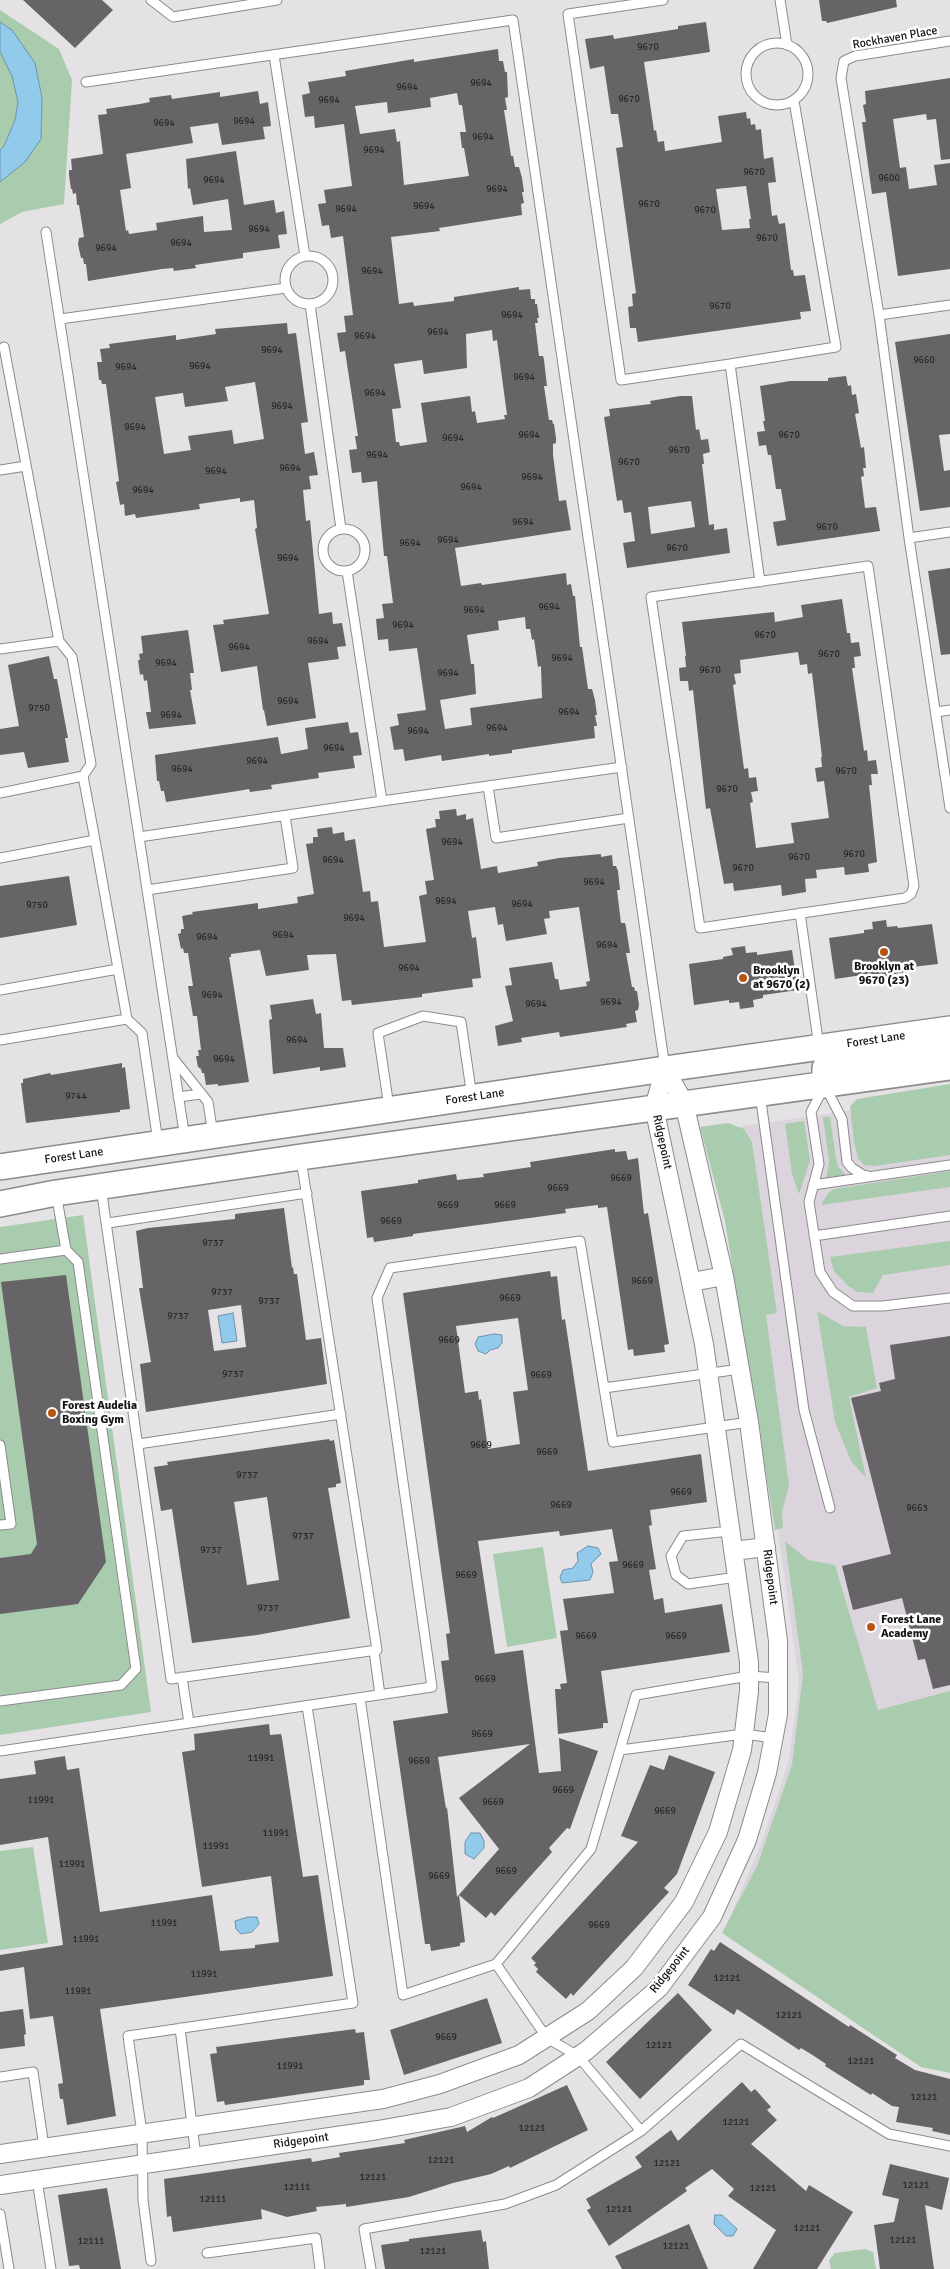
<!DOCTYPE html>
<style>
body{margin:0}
canvas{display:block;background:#e5e2e5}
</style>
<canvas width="950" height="2269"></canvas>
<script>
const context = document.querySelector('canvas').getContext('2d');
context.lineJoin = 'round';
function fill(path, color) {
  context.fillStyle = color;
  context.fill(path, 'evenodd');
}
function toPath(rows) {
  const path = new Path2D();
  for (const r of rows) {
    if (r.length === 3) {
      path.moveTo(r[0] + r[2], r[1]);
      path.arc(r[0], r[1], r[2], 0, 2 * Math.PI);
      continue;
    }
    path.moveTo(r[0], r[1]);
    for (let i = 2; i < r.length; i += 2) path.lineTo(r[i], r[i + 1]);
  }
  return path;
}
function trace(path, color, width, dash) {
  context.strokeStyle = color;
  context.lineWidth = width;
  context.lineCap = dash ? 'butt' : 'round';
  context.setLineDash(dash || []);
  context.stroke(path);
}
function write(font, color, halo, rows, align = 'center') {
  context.font = font + ' Signika,sans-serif';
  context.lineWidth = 5;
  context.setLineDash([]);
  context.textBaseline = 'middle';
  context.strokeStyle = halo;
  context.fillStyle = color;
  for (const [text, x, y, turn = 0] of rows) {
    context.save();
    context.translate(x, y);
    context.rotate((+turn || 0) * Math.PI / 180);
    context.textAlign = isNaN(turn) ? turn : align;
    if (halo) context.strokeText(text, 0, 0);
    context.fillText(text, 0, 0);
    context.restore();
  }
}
const built = toPath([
 [950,1096,950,2051,941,2052,731,1914,762,1842,789,1760,799,1682,750,1330,709,1131]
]);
const green = toPath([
 [0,10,59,49,72,80,64,204,22,212,0,224],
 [950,1084,950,1155,874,1166,864,1165,858,1158,854,1142,850,1106,857,1099],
 [823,1117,830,1117,836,1159,838,1166,847,1177,826,1180,829,1161],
 [804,1121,810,1161,799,1194,792,1174,785,1124],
 [728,1123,744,1129,752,1142,777,1313,766,1315,789,1485,782,1512,783,1528,775,1530,725,1221,700,1127],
 [950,1171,950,1187,821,1205,828,1193,834,1189],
 [83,1215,151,1712,0,1735,0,1227],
 [950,1241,950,1265,883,1275,873,1293,857,1292,847,1285,834,1271,830,1257],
 [817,1311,843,1326,866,1327,877,1388,849,1397,866,1478,851,1461,835,1422],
 [785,1541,808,1560,835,1565,878,1710,950,1691,950,2073,921,2067,722,1933,757,1866,792,1765,803,1673],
 [543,1547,557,1638,507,1647,493,1554],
 [33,1847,48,1943,0,1950,0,1851],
 [865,2249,873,2252,876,2269,831,2269,829,2260,835,2253]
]);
const water = toPath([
 [0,22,12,30,35,63,42,98,41,139,25,162,0,182,0,150,4,146,15,120,18,102,12,76,0,52,0,22],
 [233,1313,237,1341,222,1343,218,1316,233,1313],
 [494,1334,502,1335,502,1343,498,1348,490,1350,486,1354,478,1351,475,1344,478,1337,494,1334],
 [588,1546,598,1548,601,1554,591,1564,593,1572,590,1580,562,1583,560,1577,563,1570,573,1568,578,1561,577,1553,588,1546],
 [471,1833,480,1833,484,1841,484,1848,474,1859,465,1854,465,1842,471,1833],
 [248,1917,257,1917,259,1924,252,1932,241,1934,236,1929,235,1921,248,1917],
 [715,2215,722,2215,737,2229,733,2236,726,2236,714,2224,715,2215]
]);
const building = toPath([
 [23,0,102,0,113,10,75,48],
 [819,0,896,0,897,7,827,23,826,21,822,21],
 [706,22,710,52,644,62,654,131,656,130,658,142,664,141,665,151,722,142,718,116,746,112,747,119,750,118,751,125,755,124,756,130,761,129,764,159,773,157,776,182,768,183,772,216,777,215,779,224,785,223,791,270,793,270,794,276,805,275,811,311,800,312,801,319,638,342,636,328,630,328,628,307,633,306,632,294,636,293,616,148,623,147,618,114,611,114,604,66,590,69,585,39,613,35,614,39,678,29,678,26],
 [746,186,751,219,749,219,750,228,722,230,716,189],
 [498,49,499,61,503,61,505,72,507,72,508,97,505,98,507,110,504,110,511,156,513,156,515,167,519,167,522,178,524,192,522,192,524,203,521,204,522,215,439,228,440,231,391,237,399,304,413,302,414,306,454,301,454,297,519,287,519,290,530,289,531,299,535,299,535,304,537,304,539,318,537,318,538,323,535,323,539,356,543,356,544,360,547,386,544,386,549,420,552,420,553,424,554,424,556,438,556,443,553,444,553,455,559,501,566,500,571,530,455,548,461,586,481,583,482,585,566,573,567,585,571,584,573,596,575,596,580,647,582,647,588,689,592,689,595,700,597,715,595,715,597,726,594,726,595,738,512,750,512,753,489,756,489,754,442,761,441,755,405,761,403,749,394,750,390,727,399,725,397,714,426,710,417,648,389,651,388,639,378,640,376,619,384,618,382,604,393,603,387,556,384,556,377,481,362,483,361,472,352,473,349,450,357,449,355,436,358,436,345,351,340,352,337,333,346,332,344,316,353,315,343,236,331,238,329,225,322,226,318,204,326,203,324,190,352,186,344,124,315,128,314,116,305,117,302,95,310,93,308,82,346,76,345,71,414,59,414,62],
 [457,93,459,105,462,105,466,132,460,132,462,148,464,148,469,176,404,185,400,141,397,142,395,129,360,134,355,106,387,102,388,113,431,107,430,98],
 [492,330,493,341,497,340,507,415,504,415,505,419,477,423,475,411,472,412,470,396,421,403,427,442,400,446,399,442,396,442,392,409,401,408,394,364,422,360,424,374,467,368,466,334],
 [525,617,526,629,530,629,532,640,534,639,538,667,541,666,542,698,470,708,472,725,445,729,440,700,476,694,474,664,471,664,467,635,499,630,498,621],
 [950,78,950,159,941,160,936,119,927,120,926,114,893,119,900,168,906,167,909,189,937,185,934,165,950,163,950,269,898,276,886,192,872,194,862,122,866,122,863,105,866,104,865,91],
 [258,91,260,104,268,102,271,126,263,127,265,139,222,145,218,123,190,127,193,143,126,154,131,188,120,190,126,231,128,230,129,234,157,230,156,223,203,216,204,232,232,230,228,199,193,205,190,188,188,189,186,159,236,151,244,205,274,200,276,213,284,211,287,234,278,235,280,248,243,253,243,258,195,265,196,268,174,271,173,268,162,269,88,281,86,264,84,264,83,258,81,258,78,244,79,238,84,237,79,205,77,205,76,193,73,194,72,189,71,189,69,175,69,170,72,170,71,159,103,154,98,115,107,114,106,109,140,104,150,102,149,98,171,95,172,99,220,92,220,97],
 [287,323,288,334,296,333,308,422,301,423,305,454,314,452,318,475,309,476,311,489,303,490,306,521,310,520,319,614,332,612,333,624,342,623,346,646,337,647,339,659,308,663,316,718,267,726,264,710,263,710,257,666,221,672,213,625,224,624,223,620,269,614,255,529,257,528,254,500,240,502,240,498,199,504,200,509,136,518,135,514,125,516,124,504,120,505,116,482,119,481,106,384,102,384,101,380,99,380,97,362,102,362,100,349,110,348,109,344,176,335,176,340,216,334,215,329],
 [255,382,264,439,234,444,232,430,188,436,191,450,164,454,155,397,183,393,185,407,228,401,225,387],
 [950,334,950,434,939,435,944,471,950,470,950,507,920,511,895,342],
 [846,376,848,386,851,385,852,395,856,394,859,413,855,414,861,448,864,447,866,468,863,468,864,476,861,477,865,508,876,507,880,531,777,546,773,522,786,520,781,489,776,489,771,455,768,455,766,445,759,446,757,432,765,431,763,421,765,421,760,386,790,381,828,381,828,378],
 [680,396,692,396,696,430,699,429,701,440,708,439,710,452,703,454,704,464,702,464,709,525,714,524,714,530,727,528,730,553,627,568,623,543,635,541,631,512,624,513,622,500,617,501,604,417,610,416,609,409,651,404,650,401],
 [691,501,695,527,651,534,648,507],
 [950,568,950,654,941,655,928,571],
 [842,599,847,633,850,633,851,643,859,642,861,656,854,657,855,668,852,668,864,751,867,750,868,761,876,760,878,774,871,774,872,785,869,785,877,862,868,864,869,872,845,875,844,867,816,870,817,878,805,879,806,892,782,896,781,885,734,891,733,883,724,884,710,808,706,809,693,690,689,691,688,681,680,681,679,668,686,667,685,656,686,656,682,622,774,612,775,622,803,617,801,605],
 [798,652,800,665,807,664,808,674,812,673,822,757,821,757,822,767,815,768,817,782,824,781,829,818,791,823,794,843,756,848,750,803,753,802,751,792,758,791,756,777,749,778,748,768,744,769,733,685,736,684,734,674,741,673,740,660],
 [188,630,194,673,190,673,192,690,190,690,196,724,149,729,146,712,151,712,147,680,144,681,143,674,140,675,138,660,140,660,139,654,143,653,141,636],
 [49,656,54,679,57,679,68,738,65,738,69,762,28,768,24,752,0,755,0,729,19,726,8,665],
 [348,722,350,733,358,732,362,755,353,756,355,768,318,773,319,778,271,785,272,789,250,792,249,789,238,791,166,802,164,791,161,791,159,781,157,781,155,755,278,737,281,754,308,749,305,728],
 [456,809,457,816,466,814,466,820,473,818,481,869,497,866,498,873,538,866,537,862,559,858,601,854,601,857,612,855,613,866,616,866,618,871,620,890,617,890,621,923,625,923,626,927,630,953,626,953,632,987,634,987,635,991,637,991,639,1005,638,1010,635,1011,637,1022,626,1024,627,1027,560,1037,559,1032,521,1038,522,1042,498,1046,495,1026,513,1021,505,986,512,985,509,968,552,962,555,979,558,979,560,990,587,986,586,982,590,981,579,907,549,911,550,918,544,919,547,934,506,941,503,924,498,925,495,907,468,911,472,938,476,937,481,978,472,979,473,987,422,994,422,997,352,1005,351,1000,342,1001,336,954,307,955,309,970,266,976,260,950,231,954,231,957,229,957,249,1082,218,1086,218,1084,206,1085,204,1073,202,1073,201,1069,198,1067,196,1056,199,1056,198,1050,201,1050,197,1016,193,1016,188,986,193,986,188,953,184,953,183,948,181,949,178,934,181,933,181,929,184,929,182,916,193,914,192,912,258,903,258,909,298,903,297,897,314,894,306,844,313,843,313,837,318,837,317,829,332,827,333,834,344,832,345,841,355,839,363,892,370,891,371,902,378,901,384,947,426,942,419,896,427,894,425,881,434,880,426,829,436,827,435,819,440,819,439,811],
 [69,876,77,925,0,938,0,886],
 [886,920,887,927,897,926,898,928,932,924,938,964,903,968,904,972,894,974,895,981,881,982,880,975,870,977,869,974,835,979,829,938,864,933,864,930,873,929,872,922],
 [745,946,746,953,757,952,757,955,792,950,798,990,763,995,763,998,753,1000,754,1007,740,1009,739,1002,729,1003,729,1000,694,1005,689,964,723,959,723,957,733,955,731,948],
 [313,999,316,1014,321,1013,324,1048,343,1048,346,1067,320,1071,320,1067,273,1074,269,1020,272,1019,270,1005],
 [122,1063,122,1068,125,1067,130,1109,120,1110,120,1112,26,1123,21,1083,23,1083,23,1079,50,1073,51,1075],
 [615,1149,615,1152,626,1151,628,1160,638,1158,644,1214,648,1213,669,1344,664,1345,665,1352,634,1356,633,1349,628,1350,607,1207,598,1208,598,1205,565,1209,566,1213,413,1234,413,1236,374,1242,373,1237,367,1238,361,1191,418,1183,418,1180,456,1174,457,1180,484,1177,483,1174,531,1167,530,1162],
 [284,1208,292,1268,293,1267,294,1274,297,1274,306,1340,321,1338,327,1384,146,1412,140,1364,151,1362,139,1288,143,1288,136,1231,148,1228,235,1219,235,1214],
 [241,1305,246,1347,214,1351,208,1310],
 [550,1271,551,1277,557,1276,562,1320,565,1319,588,1471,701,1454,707,1502,650,1510,652,1525,649,1526,656,1569,649,1570,654,1600,663,1598,665,1613,722,1604,730,1652,601,1671,608,1723,603,1723,603,1728,558,1734,555,1689,561,1689,560,1684,567,1683,560,1631,568,1630,563,1599,614,1593,609,1562,618,1561,612,1529,560,1536,559,1531,478,1541,495,1654,523,1650,539,1773,561,1771,559,1738,598,1751,570,1829,567,1828,549,1848,552,1852,495,1916,491,1912,486,1918,459,1895,465,1942,460,1943,460,1946,431,1951,430,1944,425,1944,393,1721,448,1713,441,1661,449,1660,446,1634,450,1633,403,1293],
 [518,1318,528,1390,513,1392,520,1444,488,1449,481,1399,479,1400,478,1391,465,1393,456,1326],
 [530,1744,459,1798,499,1849,457,1897,447,1807,446,1809,438,1757],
 [66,1275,106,1562,78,1604,0,1614,0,1558,31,1554,37,1544,1,1282],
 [950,1336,950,1685,933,1689,925,1659,918,1660,902,1598,853,1610,842,1566,891,1554,851,1398,881,1391,879,1383,895,1379,890,1345],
 [329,1439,330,1441,334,1440,341,1483,336,1484,336,1487,328,1488,350,1618,257,1635,192,1643,172,1509,161,1511,154,1467,168,1465,167,1462],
 [267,1497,279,1580,247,1585,234,1502],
 [269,1724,270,1735,281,1734,282,1738,303,1877,318,1875,333,1976,100,2009,116,2116,67,2125,63,2099,60,2099,58,2084,63,2083,62,2076,53,2016,30,2019,24,1967,0,1971,0,1955,63,1945,48,1837,0,1845,0,1779,36,1774,34,1761,65,1756,67,1770,79,1768,100,1912,212,1895,220,1951,255,1948,255,1945,279,1942,271,1876,202,1887,182,1752,195,1750,194,1734],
 [669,1755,715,1772,677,1874,664,1888,669,1892,573,1996,571,1993,566,1999,536,1972,538,1969,534,1965,536,1963,531,1958,638,1842,621,1836,650,1765,664,1770],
 [720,1942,849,2027,850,2025,897,2055,895,2058,915,2070,950,2079,950,2135,932,2131,933,2128,896,2122,899,2107,892,2106,872,2093,871,2095,825,2066,826,2064,814,2056,801,2048,799,2050,737,2009,734,2015,688,1985,711,1949,714,1951],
 [678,1993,712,2030,640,2099,606,2062],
 [487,1998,502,2043,404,2075,390,2030],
 [23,2009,26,2034,24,2035,25,2046,0,2049,0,2012],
 [355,2029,356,2033,364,2032,370,2080,364,2080,364,2085,225,2105,224,2101,217,2102,210,2054,217,2053,216,2047],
 [742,2082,751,2092,755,2089,771,2107,767,2110,777,2120,751,2144,806,2191,809,2185,853,2212,817,2269,753,2269,776,2230,728,2196,734,2189,712,2169,685,2188,687,2191,609,2246,587,2210,591,2208,586,2199,642,2167,635,2157,671,2130,678,2141],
 [567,2085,588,2130,510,2168,509,2166,491,2174,453,2183,409,2197,346,2207,346,2204,316,2207,317,2211,287,2217,261,2209,262,2219,173,2232,171,2216,167,2217,164,2179,311,2158,312,2162,340,2157,339,2153,405,2143,404,2140,465,2126,467,2132,492,2117,493,2118],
 [890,2164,949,2178,942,2210,925,2205,934,2269,880,2269,874,2225,894,2222,899,2199,882,2195],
 [107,2188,121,2269,80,2269,79,2265,69,2266,58,2195],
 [689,2224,708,2269,622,2269,615,2256],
 [481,2230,483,2242,486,2241,489,2269,385,2269,381,2245,409,2241,409,2239]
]);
const service = toPath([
 [151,0,173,17,277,0],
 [663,0,568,14,621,380,730,364,760,582],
 [780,0,787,45],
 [950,41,855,56,844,61,841,78,879,315,909,538,950,808],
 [777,74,31],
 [274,55,305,256],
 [86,82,513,20,665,1068],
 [46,232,139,837,382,801,347,571],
 [309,280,24],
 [310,304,341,529],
 [879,315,950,305],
 [60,319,286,288],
 [4,347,59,641,72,657,91,764,83,776,95,840,127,1019,142,1033,158,1142],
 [730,364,836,347,794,101],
 [0,470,26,466],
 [344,550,21],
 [909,538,950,532],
 [868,566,914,886,911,894,905,898,700,928,651,597,868,566],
 [0,649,59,641],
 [936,712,950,710],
 [488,786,496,838,629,818],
 [0,793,83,776],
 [382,801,622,767],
 [139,837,185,1139],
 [0,858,95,840],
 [147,890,293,868,285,816],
 [800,913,819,1047],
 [0,990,118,969],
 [0,1040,127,1019],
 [173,1058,208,1102,213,1135],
 [825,1086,842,1119,847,1162,852,1168,863,1175,868,1176],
 [824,1087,811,1112,819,1164,809,1202,820,1272,833,1292,853,1306,883,1306,950,1298],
 [760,1094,804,1410,830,1508],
 [178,1097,201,1094],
 [389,1107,378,1033,423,1016,461,1022,472,1097],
 [813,1185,950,1165],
 [101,1187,171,1679,377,1650,301,1159],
 [108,1223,307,1193],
 [814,1236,950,1216],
 [0,1259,66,1250,56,1193],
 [604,1388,613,1442,749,1422],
 [138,1444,341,1414],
 [0,1445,11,1524,0,1525],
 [730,1531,683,1536,671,1556,676,1575,688,1584,737,1577],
 [374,1651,380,1695],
 [182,1677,189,1723],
 [360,1698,403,1995,496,1964,591,1849,636,1695,749,1676,778,1678],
 [0,1701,121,1685,136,1669,78,1262,66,1250],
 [620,1750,744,1734,774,1738],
 [0,1751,432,1687,377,1298,390,1268,580,1241,604,1388,740,1369],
 [496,1964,547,2038,578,2056,641,2131,741,2044,889,2134,950,2146],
 [180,2028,196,2157],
 [0,2077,33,2072,44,2147],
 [37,2180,51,2269],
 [0,2214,9,2269],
 [207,2253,316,2238,320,2269],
 [151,2261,143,2200,142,2133,128,2036,353,2003,307,1706],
 [371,2269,364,2229,505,2204,556,2185,641,2131]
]);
const minor = toPath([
 [692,1282,724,1276],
 [733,1551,766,1547],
 [0,2154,383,2099,440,2084,519,2055,588,2011,634,1968,684,1902,718,1832,742,1750,749,1691,749,1662,704,1344,654,1107,665,1069],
 [0,2185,378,2130,451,2117,529,2088,586,2051,659,1988,712,1917,747,1840,767,1773,778,1714,778,1641,749,1422,724,1276,684,1103,665,1069]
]);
const secondary = toPath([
 [825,1085,825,1068,839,1063,922,1051,946,1043,950,1040],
 [0,1167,665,1069,950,1029],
 [0,1204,56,1193,301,1157,950,1067]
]);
const markers = [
 [884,952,5,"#b55511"],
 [743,978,5,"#b55511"],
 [52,1413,5,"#b55511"],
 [871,1627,5,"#b55511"]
];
const numberNames = [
 ["9670",648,47],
 ["9694",481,83],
 ["9694",407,87],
 ["9670",629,99],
 ["9694",329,100],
 ["9694",244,121],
 ["9694",164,123],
 ["9694",483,137],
 ["9694",374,150],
 ["9670",754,172],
 ["9600",889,178],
 ["9694",214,180],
 ["9694",497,189],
 ["9670",649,204],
 ["9694",424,206],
 ["9694",346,209],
 ["9670",705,210],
 ["9694",259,229],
 ["9670",767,238],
 ["9694",181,243],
 ["9694",106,248],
 ["9694",372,271],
 ["9670",720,306],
 ["9694",512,315],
 ["9694",438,332],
 ["9694",365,336],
 ["9694",272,350],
 ["9660",924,360],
 ["9694",200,366],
 ["9694",126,367],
 ["9694",524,377],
 ["9694",375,393],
 ["9694",282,406],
 ["9694",135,427],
 ["9694",529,435],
 ["9670",789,435],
 ["9694",453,438],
 ["9670",679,450],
 ["9694",377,455],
 ["9670",629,462],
 ["9694",290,468],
 ["9694",216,471],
 ["9694",532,477],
 ["9694",471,487],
 ["9694",143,490],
 ["9694",523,522],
 ["9670",827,527],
 ["9694",448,540],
 ["9694",410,543],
 ["9670",677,548],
 ["9694",288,558],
 ["9694",549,607],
 ["9694",474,610],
 ["9694",403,625],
 ["9670",765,635],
 ["9694",318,641],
 ["9694",239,647],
 ["9670",829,654],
 ["9694",562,658],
 ["9694",166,663],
 ["9670",710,670],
 ["9694",448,673],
 ["9694",288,701],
 ["9750",39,708],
 ["9694",569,712],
 ["9694",171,715],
 ["9694",497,728],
 ["9694",418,731],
 ["9694",334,748],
 ["9694",257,761],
 ["9694",182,769],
 ["9670",846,771],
 ["9670",727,789],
 ["9694",452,842],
 ["9670",854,854],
 ["9670",799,857],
 ["9694",333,860],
 ["9670",743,868],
 ["9694",594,882],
 ["9694",446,901],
 ["9694",522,904],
 ["9750",37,905],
 ["9694",354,918],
 ["9694",283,935],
 ["9694",207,937],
 ["9694",607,945],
 ["9694",409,968],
 ["9694",212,995],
 ["9694",611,1002],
 ["9694",536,1004],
 ["9694",297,1040],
 ["9694",224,1059],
 ["9744",76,1096],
 ["9669",621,1178],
 ["9669",558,1188],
 ["9669",448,1205],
 ["9669",505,1205],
 ["9669",391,1221],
 ["9737",213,1243],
 ["9669",642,1281],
 ["9737",222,1292],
 ["9669",510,1298],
 ["9737",269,1301],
 ["9737",178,1316],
 ["9669",449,1340],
 ["9737",233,1374],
 ["9669",541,1375],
 ["9669",481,1445],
 ["9669",547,1452],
 ["9737",247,1475],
 ["9669",681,1492],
 ["9669",561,1505],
 ["9663",917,1508],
 ["9737",303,1536],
 ["9737",211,1550],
 ["9669",633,1565],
 ["9669",466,1575],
 ["9737",268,1608],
 ["9669",586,1636],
 ["9669",676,1636],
 ["9669",485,1679],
 ["9669",482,1734],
 ["11991",261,1758],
 ["9669",419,1761],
 ["9669",563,1790],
 ["11991",41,1800],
 ["9669",493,1802],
 ["9669",665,1811],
 ["11991",276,1833],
 ["11991",216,1846],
 ["11991",72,1864],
 ["9669",506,1871],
 ["9669",439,1876],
 ["11991",164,1923],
 ["9669",599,1925],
 ["11991",86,1939],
 ["11991",204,1974],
 ["12121",727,1978],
 ["11991",78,1991],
 ["12121",789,2015],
 ["9669",446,2037],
 ["12121",659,2045],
 ["12121",861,2061],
 ["11991",290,2066],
 ["12121",924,2097],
 ["12121",736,2122],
 ["12121",532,2128],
 ["12121",441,2160],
 ["12121",667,2163],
 ["12121",373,2177],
 ["12121",916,2185],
 ["12111",297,2187],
 ["12121",763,2188],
 ["12111",213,2199],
 ["12121",619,2209],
 ["12121",807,2228],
 ["12121",903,2240],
 ["12111",91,2241],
 ["12121",676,2246],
 ["12121",433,2251]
];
const streetNames = [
 ["Rockhaven Place",895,38,-10],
 ["Forest Lane",876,1040,-8],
 ["Forest Lane",475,1097,-8],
 ["Ridgepoint",662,1142,78],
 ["Forest Lane",74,1156,-8],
 ["Ridgepoint",770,1577,83],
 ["Ridgepoint",670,1970,-51],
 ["Ridgepoint",301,2141,-8]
];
const poiNames = [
 ["Brooklyn at",884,967,"center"],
 ["9670 (23)",884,981,"center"],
 ["Brooklyn",753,971],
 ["at 9670 (2)",753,985],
 ["Forest Audelia",62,1406],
 ["Boxing Gym",62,1420],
 ["Forest Lane",881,1620],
 ["Academy",881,1634]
];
fill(built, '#dcd4dd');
fill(green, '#aaccae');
fill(water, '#91caea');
trace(water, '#6c93aa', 1);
fill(building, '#666466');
trace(service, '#8c8a8d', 11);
trace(minor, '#8c8a8d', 20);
trace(secondary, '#8c8a8d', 28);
trace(service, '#fff', 9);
trace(minor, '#fff', 18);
trace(secondary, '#fff', 25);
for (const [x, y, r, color] of markers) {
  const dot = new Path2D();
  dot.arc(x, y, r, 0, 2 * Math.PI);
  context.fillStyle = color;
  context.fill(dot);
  trace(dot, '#fff', 2);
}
write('10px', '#292829', null, numberNames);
write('12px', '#151415', '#fff', streetNames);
write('bold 12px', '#151415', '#fff', poiNames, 'left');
</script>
